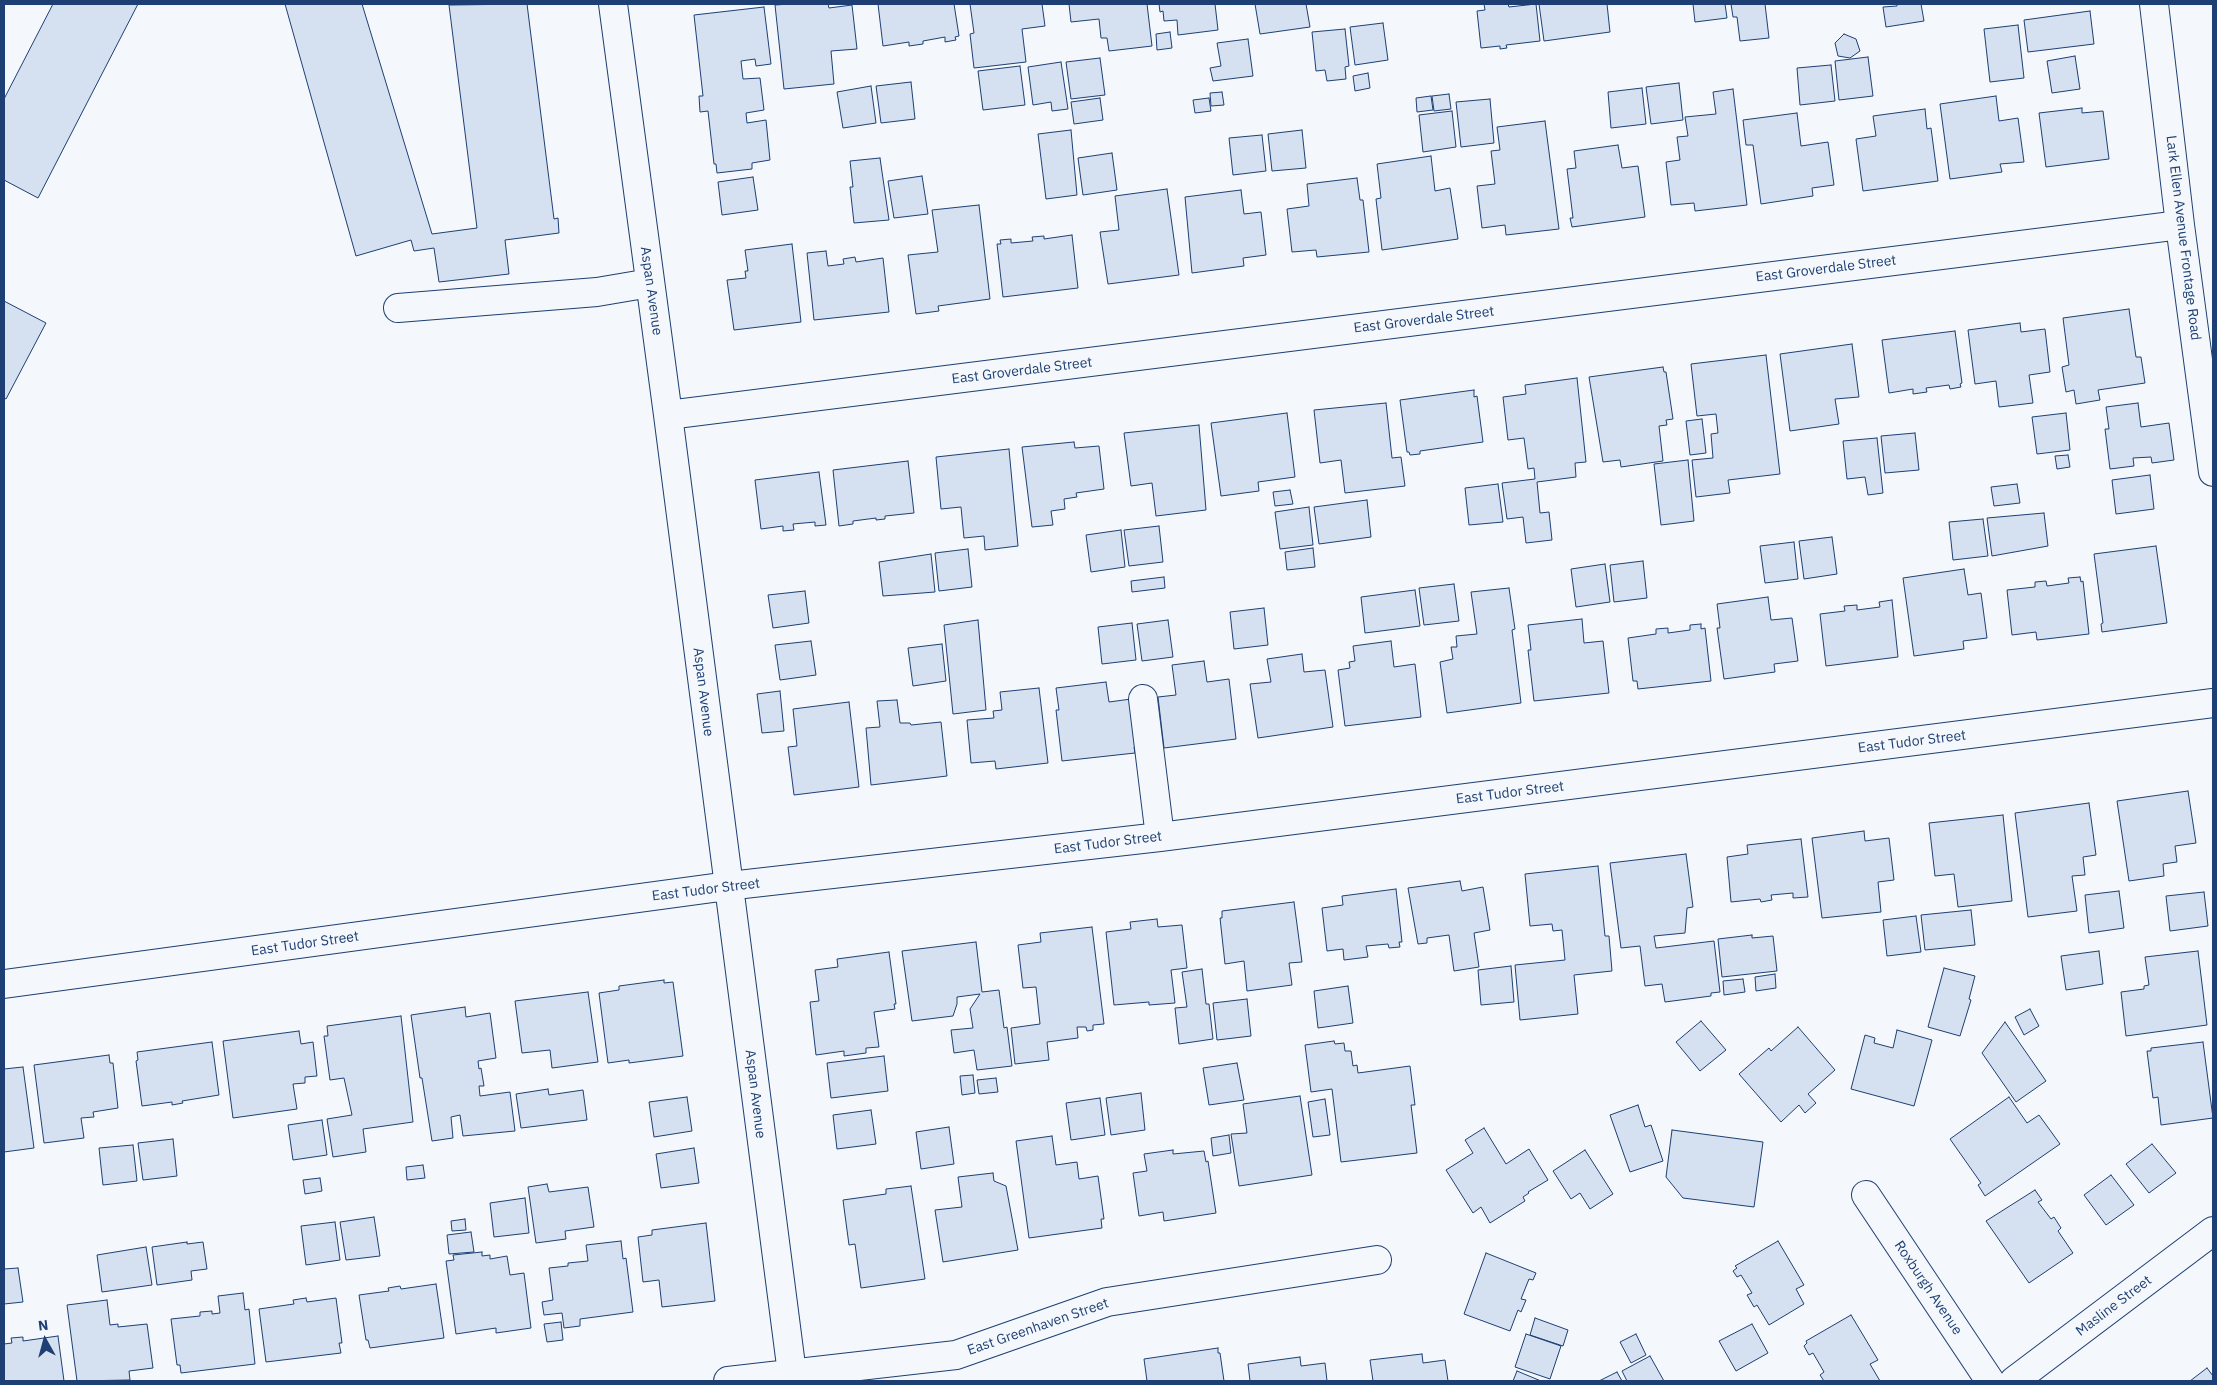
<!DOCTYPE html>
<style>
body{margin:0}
#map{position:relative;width:2217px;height:1385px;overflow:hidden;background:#f4f7fb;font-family:"IBM Plex Sans",sans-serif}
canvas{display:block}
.frame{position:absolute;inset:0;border:5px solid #1d3f73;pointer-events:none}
.north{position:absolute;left:20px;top:1315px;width:50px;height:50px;-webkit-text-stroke:4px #f4f7fb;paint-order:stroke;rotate:353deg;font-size:14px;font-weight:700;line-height:20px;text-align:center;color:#1d3f73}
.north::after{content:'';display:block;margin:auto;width:18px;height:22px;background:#1d3f73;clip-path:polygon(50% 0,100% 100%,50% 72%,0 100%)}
</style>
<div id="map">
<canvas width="2217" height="1385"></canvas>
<div class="frame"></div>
<div class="north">N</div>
</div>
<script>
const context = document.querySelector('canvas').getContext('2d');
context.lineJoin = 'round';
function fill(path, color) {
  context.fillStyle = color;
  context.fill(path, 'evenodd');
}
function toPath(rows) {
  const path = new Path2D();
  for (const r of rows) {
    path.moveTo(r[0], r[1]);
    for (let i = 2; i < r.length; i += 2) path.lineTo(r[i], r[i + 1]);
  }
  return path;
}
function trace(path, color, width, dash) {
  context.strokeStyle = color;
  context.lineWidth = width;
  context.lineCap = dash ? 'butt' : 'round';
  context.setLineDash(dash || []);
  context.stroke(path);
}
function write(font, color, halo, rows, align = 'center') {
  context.font = font + ' "IBM Plex Sans",sans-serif';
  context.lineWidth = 4;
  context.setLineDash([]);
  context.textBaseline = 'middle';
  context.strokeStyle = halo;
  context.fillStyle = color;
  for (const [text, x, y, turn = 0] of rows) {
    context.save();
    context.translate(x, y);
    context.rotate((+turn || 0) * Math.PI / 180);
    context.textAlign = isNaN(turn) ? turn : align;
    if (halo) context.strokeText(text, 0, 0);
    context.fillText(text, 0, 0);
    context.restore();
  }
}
const building = toPath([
 [53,4,138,4,38,198,4,180,4,99,53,4],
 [285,4,362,4,432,234,477,228,449,5,527,4,554,219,558,218,559,233,505,240,509,274,439,282,434,248,414,251,411,240,356,256,285,4],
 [790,4,828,4,829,8,852,5,857,49,831,51,834,84,784,89,775,5,790,4],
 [878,4,954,4,959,36,955,37,956,40,945,42,945,37,923,41,923,44,909,46,909,42,883,46,878,4],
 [970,4,1042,4,1045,26,1022,29,1026,62,974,68,970,34,974,33,970,4],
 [1069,4,1147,4,1152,46,1109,51,1107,38,1101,38,1099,19,1071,22,1069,4],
 [1159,4,1218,4,1215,4,1218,30,1178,35,1177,20,1164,21,1163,11,1160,12,1159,4],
 [1255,4,1306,4,1310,27,1260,34,1255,4],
 [1484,4,1508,4,1509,7,1536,4,1540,41,1506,45,1507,48,1500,49,1500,46,1481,48,1477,11,1485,10,1484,4],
 [1539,4,1607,4,1610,32,1544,41,1539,4],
 [1693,4,1725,4,1727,18,1695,22,1693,4],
 [1731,4,1765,4,1769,38,1740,41,1737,17,1733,17,1731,4],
 [1897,4,1921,4,1924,21,1886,27,1883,7,1897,6,1897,4],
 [764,7,771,64,756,66,755,59,741,61,743,79,760,78,764,110,746,113,747,123,766,120,770,160,752,163,752,169,717,173,716,164,714,164,708,111,700,112,699,96,703,96,694,15,764,7],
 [2090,11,2094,44,2028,52,2024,20,2090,11],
 [1383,23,1388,60,1355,65,1350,27,1383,23],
 [2018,25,2024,78,1990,82,1984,29,2018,25],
 [1345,29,1349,66,1345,67,1346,79,1327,81,1325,70,1316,71,1312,32,1345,29],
 [1170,32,1172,48,1157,50,1156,34,1170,32],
 [1844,34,1856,39,1860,51,1850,58,1838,56,1835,43,1844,34],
 [1248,39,1253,76,1213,81,1210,68,1221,66,1217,43,1248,39],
 [2075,56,2080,89,2052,93,2047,61,2075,56],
 [1868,57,1873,96,1839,100,1835,61,1868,57],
 [1100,58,1105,95,1071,99,1066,62,1100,58],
 [1061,62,1068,109,1052,111,1051,102,1033,105,1028,67,1061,62],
 [1831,65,1835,101,1800,105,1797,68,1831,65],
 [1020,66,1025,105,983,110,978,71,1020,66],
 [1368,73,1370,88,1355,91,1353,76,1368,73],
 [911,82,915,119,881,123,876,86,911,82],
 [1679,83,1683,120,1651,124,1646,87,1679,83],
 [871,86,876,123,843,128,837,92,871,86],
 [1642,88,1646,124,1611,128,1608,92,1642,88],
 [1733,89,1747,205,1695,211,1694,203,1671,205,1666,162,1680,160,1677,137,1688,136,1685,117,1716,114,1713,92,1733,89],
 [1222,92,1224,105,1211,106,1210,93,1222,92],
 [1449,94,1451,109,1434,111,1432,96,1449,94],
 [1431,96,1433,110,1417,112,1416,98,1431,96],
 [1996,96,1999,121,2018,118,2024,162,2000,164,2002,172,1950,179,1940,104,1996,96],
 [1100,98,1103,120,1074,124,1071,102,1100,98],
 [1209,98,1211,111,1195,113,1193,100,1209,98],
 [1490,99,1494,143,1461,147,1456,102,1490,99],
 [2082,108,2082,113,2103,111,2109,159,2046,167,2039,113,2082,108],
 [1925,109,1927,129,1931,128,1938,181,1863,191,1856,139,1876,136,1873,116,1925,109],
 [1452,111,1456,147,1423,152,1419,115,1452,111],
 [1797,113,1801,146,1828,142,1834,185,1812,188,1813,196,1761,204,1753,145,1746,145,1743,120,1797,113],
 [1545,121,1559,229,1506,235,1505,225,1482,228,1477,186,1495,184,1491,151,1500,150,1497,127,1545,121],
 [1071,130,1077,195,1046,199,1038,134,1071,130],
 [1302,130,1306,168,1272,171,1268,134,1302,130],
 [1262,135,1266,171,1233,175,1229,138,1262,135],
 [1618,145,1622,168,1638,166,1645,217,1572,227,1570,218,1573,218,1567,169,1576,168,1574,151,1618,145],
 [1112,153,1117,190,1083,195,1078,158,1112,153],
 [1431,156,1435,191,1450,188,1458,239,1382,250,1376,199,1381,198,1377,164,1431,156],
 [880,158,889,220,854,223,850,187,853,187,850,161,880,158],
 [922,176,928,214,894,218,888,181,922,176],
 [753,177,758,210,722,215,718,182,753,177],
 [1357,178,1360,200,1363,200,1369,252,1317,257,1316,250,1292,252,1287,209,1309,206,1307,184,1357,178],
 [1167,189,1179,275,1108,284,1100,232,1119,230,1115,196,1167,189],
 [1241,190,1244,214,1261,212,1266,255,1243,258,1244,266,1192,273,1185,197,1241,190],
 [979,205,990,299,938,306,939,311,916,314,908,255,938,252,932,210,979,205],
 [1072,235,1078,288,1003,297,997,244,1001,244,1000,240,1011,239,1011,243,1033,241,1032,237,1044,236,1044,239,1072,235],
 [792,244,801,322,734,330,727,280,746,278,745,271,748,271,745,250,792,244],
 [826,251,828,266,844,264,843,259,855,257,856,262,883,258,889,312,814,320,807,253,826,251],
 [4,301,46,323,6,399,4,398,4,301],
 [2129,309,2136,357,2141,357,2145,383,2098,390,2100,400,2076,404,2074,390,2066,392,2062,367,2069,365,2063,318,2129,309],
 [2020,323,2021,332,2045,329,2050,372,2029,375,2033,403,1999,407,1996,381,1975,384,1968,330,2020,323],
 [1955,331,1962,383,1960,384,1961,387,1950,389,1949,385,1926,388,1927,392,1913,394,1913,389,1889,393,1882,340,1955,331],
 [1852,344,1859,397,1835,399,1839,424,1790,431,1780,354,1852,344],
 [1766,355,1780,474,1728,480,1730,493,1696,497,1692,460,1713,458,1711,434,1718,433,1716,414,1697,416,1691,364,1766,355],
 [1663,367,1664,372,1666,372,1673,419,1666,420,1667,425,1659,426,1663,461,1621,467,1620,460,1603,462,1589,377,1663,367],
 [1577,378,1586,462,1575,463,1576,477,1537,482,1540,513,1549,512,1552,540,1526,543,1523,517,1507,519,1502,483,1535,479,1534,468,1528,469,1524,438,1508,440,1503,397,1526,394,1525,385,1577,378],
 [1474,390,1474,397,1477,396,1483,442,1420,451,1420,454,1410,455,1409,452,1407,452,1400,400,1474,390],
 [1386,403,1392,458,1401,457,1405,486,1345,493,1341,460,1320,463,1314,410,1386,403],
 [2138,403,2141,427,2169,423,2174,460,2152,463,2151,457,2133,458,2134,466,2110,469,2105,429,2109,429,2106,407,2138,403],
 [1287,413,1295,477,1258,482,1259,491,1221,496,1211,423,1287,413],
 [2066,413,2070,450,2037,454,2032,417,2066,413],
 [1702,419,1706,453,1690,455,1686,421,1702,419],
 [1199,425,1206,510,1156,516,1152,483,1131,486,1124,433,1199,425],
 [1915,433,1919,470,1885,473,1881,436,1915,433],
 [1877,438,1883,493,1868,495,1865,477,1847,479,1843,441,1877,438],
 [1074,442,1075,448,1099,446,1104,489,1076,493,1077,497,1064,499,1065,509,1051,511,1053,525,1032,527,1022,447,1074,442],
 [1009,449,1018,546,985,550,984,536,964,538,961,507,941,509,936,457,1009,449],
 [2068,455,2070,467,2057,469,2055,456,2068,455],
 [1688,460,1694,521,1661,525,1654,464,1688,460],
 [908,461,914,513,885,516,885,519,876,520,876,518,853,521,853,524,839,526,833,470,908,461],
 [819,472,826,525,815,526,815,522,793,524,794,530,783,531,783,526,761,529,755,480,819,472],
 [2150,475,2154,509,2116,514,2112,480,2150,475],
 [1498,484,1503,522,1469,525,1465,488,1498,484],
 [2017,484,2020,503,1994,506,1991,487,2017,484],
 [1290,490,1293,504,1275,506,1273,492,1290,490],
 [1367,500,1371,537,1319,544,1314,507,1367,500],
 [1309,507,1313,545,1280,549,1275,512,1309,507],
 [2044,513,2048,546,1992,556,1987,518,2044,513],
 [1983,519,1988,556,1953,560,1949,522,1983,519],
 [1159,526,1163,562,1129,566,1124,530,1159,526],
 [1121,530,1125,567,1091,572,1086,535,1121,530],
 [1832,537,1837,574,1804,579,1799,541,1832,537],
 [1794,542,1798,579,1765,583,1760,546,1794,542],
 [2156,546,2167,623,2102,632,2101,624,2103,623,2094,554,2156,546],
 [1313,548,1315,567,1287,570,1285,552,1313,548],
 [968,549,972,587,939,591,935,553,968,549],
 [931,554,935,592,883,596,879,562,931,554],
 [1643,561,1647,598,1614,602,1610,565,1643,561],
 [1605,564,1610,602,1576,607,1571,569,1605,564],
 [1964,569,1968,595,1981,593,1987,638,1963,641,1964,649,1914,656,1903,578,1964,569],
 [1164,577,1165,588,1132,592,1131,581,1164,577],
 [2080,577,2081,582,2083,581,2089,634,2037,640,2036,632,2012,635,2007,590,2035,587,2035,582,2046,581,2047,586,2069,583,2068,578,2080,577],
 [1454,584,1459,621,1424,625,1419,588,1454,584],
 [1509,588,1515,629,1512,630,1521,703,1447,713,1440,662,1453,659,1451,647,1457,647,1456,636,1477,634,1471,592,1509,588],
 [1415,590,1420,626,1365,633,1361,597,1415,590],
 [805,591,809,623,773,628,768,595,805,591],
 [1768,597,1771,620,1792,618,1798,661,1774,664,1775,672,1724,679,1717,628,1720,628,1717,604,1768,597],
 [1892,600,1898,657,1826,666,1820,614,1845,611,1844,606,1857,605,1857,610,1880,607,1879,602,1892,600],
 [1264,608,1268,645,1234,649,1230,612,1264,608],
 [1582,619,1584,643,1603,641,1609,693,1534,701,1528,650,1531,650,1528,625,1582,619],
 [978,620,986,710,953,714,944,625,978,620],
 [1168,620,1173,657,1142,661,1137,624,1168,620],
 [1132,623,1136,660,1102,664,1098,627,1132,623],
 [1701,624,1701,629,1705,628,1711,681,1638,689,1637,681,1633,681,1628,638,1656,634,1656,629,1668,628,1668,633,1690,630,1690,625,1701,624],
 [811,641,816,675,780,680,775,645,811,641],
 [1391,641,1394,667,1415,664,1421,717,1345,726,1338,670,1350,668,1349,662,1355,661,1353,646,1391,641],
 [942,644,946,681,913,686,908,648,942,644],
 [1302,654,1304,672,1325,670,1333,727,1258,738,1250,684,1271,682,1267,659,1302,654],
 [1204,661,1207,682,1229,679,1236,739,1164,748,1158,697,1176,695,1172,665,1204,661],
 [1106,682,1109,702,1131,699,1136,746,1134,747,1135,753,1062,761,1056,710,1059,710,1056,688,1106,682],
 [1039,688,1048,763,996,769,995,761,971,763,967,720,994,718,993,711,1002,710,1000,692,1039,688],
 [780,691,784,731,762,733,757,694,780,691],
 [897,700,900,723,910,723,911,725,941,722,947,776,871,785,866,728,880,727,877,701,897,700],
 [849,702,859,787,794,795,788,747,797,746,793,709,849,702],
 [2188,791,2196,843,2175,846,2177,862,2163,864,2164,876,2129,881,2117,801,2188,791],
 [2089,803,2096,855,2083,857,2085,875,2072,876,2077,911,2028,917,2015,813,2089,803],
 [2003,815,2012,901,1958,907,1954,874,1935,876,1929,823,2003,815],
 [1864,831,1865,841,1889,838,1894,880,1878,882,1881,912,1822,918,1812,838,1864,831],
 [1801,839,1808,897,1793,898,1793,893,1771,895,1772,900,1761,902,1760,899,1731,902,1727,857,1748,854,1747,845,1801,839],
 [1686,854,1693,907,1687,908,1685,933,1654,936,1656,948,1714,941,1720,992,1711,993,1711,996,1665,1002,1662,984,1645,986,1640,946,1621,948,1610,863,1686,854],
 [1598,866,1605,936,1609,936,1612,971,1574,975,1578,1014,1520,1020,1515,965,1565,960,1562,930,1553,931,1552,924,1530,926,1525,874,1598,866],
 [1460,881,1462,891,1483,887,1490,930,1474,933,1479,967,1454,971,1449,935,1427,938,1427,943,1418,944,1408,888,1460,881],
 [1396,889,1402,942,1399,942,1400,947,1389,948,1388,944,1366,946,1368,957,1344,960,1343,949,1327,951,1322,908,1343,905,1342,896,1396,889],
 [2119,891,2124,928,2089,933,2085,895,2119,891],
 [2204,892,2208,926,2170,931,2166,896,2204,892],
 [1294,902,1302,962,1289,963,1292,985,1247,991,1244,961,1225,964,1220,918,1222,918,1222,911,1294,902],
 [1971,910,1975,945,1925,950,1921,915,1971,910],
 [1916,916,1921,952,1887,956,1883,920,1916,916],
 [1157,919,1158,927,1182,925,1187,968,1171,970,1175,1003,1149,1005,1149,1002,1114,1005,1106,932,1131,929,1130,922,1157,919],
 [1092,927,1104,1024,1093,1025,1093,1030,1087,1031,1086,1027,1077,1027,1078,1038,1047,1042,1049,1060,1015,1064,1011,1028,1040,1024,1036,987,1023,988,1018,945,1041,942,1040,933,1092,927],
 [1752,935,1752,938,1773,936,1777,971,1722,977,1718,939,1752,935],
 [976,942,982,992,999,990,1004,1028,1007,1027,1012,1066,977,1070,974,1050,954,1053,951,1030,973,1028,970,1009,980,994,957,997,957,1004,953,1016,912,1021,902,951,976,942],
 [2099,951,2103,984,2066,990,2061,956,2099,951],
 [2198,951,2207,1025,2126,1036,2121,992,2144,989,2144,986,2149,985,2145,957,2198,951],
 [889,952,896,1004,894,1004,895,1009,874,1012,879,1047,866,1048,866,1053,844,1056,844,1051,816,1055,810,1002,819,1001,815,970,838,967,837,959,889,952],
 [1511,966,1514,1002,1481,1005,1478,970,1511,966],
 [1944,968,1975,976,1969,999,1971,1000,1960,1036,1928,1027,1944,968],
 [1202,969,1206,1004,1209,1004,1213,1039,1179,1044,1175,1008,1187,1007,1182,972,1202,969],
 [1775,974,1776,988,1756,991,1755,977,1775,974],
 [1743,979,1745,992,1724,995,1723,981,1743,979],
 [664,980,664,983,673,982,683,1056,629,1063,629,1060,608,1063,599,993,619,990,619,986,664,980],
 [1348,986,1353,1023,1318,1028,1314,991,1348,986],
 [588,992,598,1062,552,1068,550,1050,522,1053,515,1001,588,992],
 [1247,999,1251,1036,1217,1040,1213,1003,1247,999],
 [465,1007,466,1017,490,1013,496,1058,478,1061,479,1069,481,1068,484,1086,479,1086,480,1096,510,1092,515,1131,463,1136,460,1115,451,1117,453,1138,432,1141,422,1078,420,1078,411,1015,465,1007],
 [2030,1009,2039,1026,2024,1035,2015,1017,2030,1009],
 [401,1016,413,1122,363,1129,366,1152,333,1157,327,1119,352,1115,344,1078,330,1080,324,1036,328,1036,327,1026,401,1016],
 [1701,1021,1726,1050,1700,1071,1676,1042,1701,1021],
 [2005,1022,2046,1081,2016,1102,1982,1053,2005,1022],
 [1798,1027,1835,1070,1808,1094,1816,1103,1805,1113,1799,1105,1781,1122,1739,1074,1769,1048,1771,1051,1798,1027],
 [1897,1030,1932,1040,1914,1106,1851,1089,1865,1035,1875,1038,1874,1043,1893,1048,1897,1030],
 [299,1031,301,1044,313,1042,317,1076,305,1077,305,1083,293,1084,297,1109,233,1118,223,1041,299,1031],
 [1334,1041,1335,1044,1344,1043,1345,1051,1351,1051,1353,1066,1357,1065,1358,1073,1410,1066,1415,1105,1411,1105,1417,1153,1341,1162,1332,1089,1311,1092,1305,1045,1334,1041],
 [212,1042,219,1095,182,1101,183,1103,172,1105,172,1102,142,1106,136,1061,138,1060,137,1052,212,1042],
 [2203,1042,2213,1118,2161,1125,2158,1097,2153,1098,2147,1051,2151,1051,2151,1048,2203,1042],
 [109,1055,110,1063,113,1063,118,1108,93,1112,94,1117,81,1118,84,1138,44,1143,34,1065,109,1055],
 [884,1056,888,1091,831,1098,827,1063,884,1056],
 [1237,1063,1244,1100,1209,1105,1203,1068,1237,1063],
 [23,1067,34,1148,4,1152,4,1069,23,1067],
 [973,1075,975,1093,962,1095,960,1076,973,1075],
 [996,1078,998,1092,979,1094,977,1080,996,1078],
 [548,1089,549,1095,583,1090,587,1120,521,1128,516,1094,548,1089],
 [1141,1093,1145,1130,1111,1135,1106,1098,1141,1093],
 [1300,1096,1312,1175,1239,1186,1231,1134,1247,1133,1243,1104,1300,1096],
 [687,1097,692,1131,654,1137,649,1102,687,1097],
 [2009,1097,2027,1123,2039,1115,2060,1144,1985,1196,1978,1185,1981,1183,1950,1139,2009,1097],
 [1100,1098,1105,1135,1071,1140,1066,1103,1100,1098],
 [1325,1099,1330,1135,1313,1137,1308,1102,1325,1099],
 [1638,1105,1645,1127,1651,1125,1663,1161,1630,1172,1610,1115,1638,1105],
 [871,1110,876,1144,837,1149,833,1115,871,1110],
 [322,1120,327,1155,293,1160,288,1125,322,1120],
 [949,1127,954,1164,921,1169,916,1132,949,1127],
 [1484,1128,1506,1164,1529,1149,1548,1180,1528,1192,1529,1193,1523,1197,1525,1201,1490,1223,1481,1207,1473,1213,1446,1170,1473,1153,1465,1140,1484,1128],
 [1672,1130,1763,1142,1754,1207,1683,1198,1666,1177,1672,1130],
 [1229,1135,1231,1153,1213,1156,1211,1138,1229,1135],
 [1052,1136,1056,1165,1077,1162,1079,1179,1098,1176,1104,1219,1101,1219,1102,1228,1029,1238,1016,1141,1052,1136],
 [173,1139,177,1176,143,1180,138,1143,173,1139],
 [2152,1144,2176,1173,2149,1193,2126,1164,2152,1144],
 [133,1145,137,1181,103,1185,99,1148,133,1145],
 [694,1148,699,1183,661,1188,656,1154,694,1148],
 [1173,1150,1173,1154,1204,1151,1206,1162,1208,1161,1216,1213,1164,1221,1163,1212,1139,1216,1133,1173,1147,1171,1144,1154,1173,1150],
 [1585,1150,1613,1194,1590,1209,1580,1193,1571,1199,1553,1171,1585,1150],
 [423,1165,425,1178,407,1180,406,1167,423,1165],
 [993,1173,994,1181,1006,1186,1018,1250,943,1262,935,1210,962,1207,958,1177,993,1173],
 [2111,1175,2134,1205,2106,1225,2084,1195,2111,1175],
 [320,1178,322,1191,305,1194,303,1180,320,1178],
 [547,1184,549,1192,588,1187,594,1227,565,1231,566,1239,536,1243,528,1187,547,1184],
 [911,1186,925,1279,861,1288,855,1244,849,1245,843,1200,886,1194,886,1189,911,1186],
 [2035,1190,2042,1200,2038,1202,2051,1219,2054,1217,2061,1228,2058,1231,2073,1253,2029,1283,1986,1221,2035,1190],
 [525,1198,529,1233,494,1237,490,1203,525,1198],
 [374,1217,380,1256,346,1260,340,1222,374,1217],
 [465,1219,466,1230,452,1231,451,1221,465,1219],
 [335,1222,340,1260,306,1265,301,1226,335,1222],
 [706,1223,715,1301,662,1307,659,1280,643,1282,638,1237,652,1235,652,1230,706,1223],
 [471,1232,474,1252,449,1254,447,1235,471,1232],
 [621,1241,623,1259,626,1258,633,1312,580,1319,580,1326,564,1328,562,1313,544,1315,542,1302,553,1300,549,1268,568,1266,568,1263,588,1261,586,1245,621,1241],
 [1778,1241,1804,1285,1796,1289,1804,1304,1769,1325,1757,1305,1754,1307,1747,1295,1752,1293,1741,1275,1737,1277,1733,1271,1737,1268,1735,1266,1778,1241],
 [187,1242,187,1244,203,1242,207,1269,191,1271,192,1280,157,1285,152,1247,187,1242],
 [146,1247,152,1285,102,1292,97,1255,146,1247],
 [482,1252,482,1256,490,1255,490,1259,507,1256,510,1275,524,1273,531,1328,496,1333,496,1328,456,1334,446,1261,454,1260,453,1255,482,1252],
 [1486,1253,1536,1273,1533,1280,1529,1279,1521,1299,1526,1300,1521,1312,1518,1310,1510,1331,1464,1314,1486,1253],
 [18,1268,23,1302,4,1304,4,1269,18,1268],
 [436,1284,444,1338,370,1348,368,1340,366,1340,359,1295,389,1291,388,1288,400,1286,401,1289,436,1284],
 [243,1293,245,1310,249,1309,255,1364,181,1373,180,1365,177,1365,171,1319,200,1316,200,1312,212,1311,212,1314,220,1313,218,1296,243,1293],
 [306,1298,307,1302,336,1298,342,1343,339,1343,341,1353,266,1362,259,1309,294,1304,293,1300,306,1298],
 [107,1300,110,1325,118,1324,118,1327,147,1324,153,1368,129,1371,130,1380,77,1381,67,1305,107,1300],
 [1851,1315,1878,1360,1870,1364,1880,1381,1824,1381,1820,1375,1824,1372,1813,1353,1809,1355,1804,1346,1807,1343,1806,1341,1851,1315],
 [1535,1318,1568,1330,1563,1346,1530,1335,1535,1318],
 [561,1322,563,1340,547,1342,544,1324,561,1322],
 [1752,1324,1768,1353,1736,1371,1719,1341,1752,1324],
 [1526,1334,1561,1346,1550,1379,1515,1367,1526,1334],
 [1636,1334,1646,1355,1631,1363,1620,1342,1636,1334],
 [58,1336,64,1381,4,1381,4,1344,12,1343,11,1338,23,1337,23,1341,58,1336],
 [1218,1348,1218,1353,1220,1353,1224,1381,1147,1381,1144,1359,1218,1348],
 [1422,1354,1423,1363,1445,1360,1448,1381,1373,1381,1370,1360,1422,1354],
 [1650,1356,1664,1381,1627,1381,1622,1371,1650,1356],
 [1300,1357,1301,1366,1325,1363,1327,1381,1250,1381,1248,1364,1300,1357],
 [2207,1368,2213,1376,2213,1381,2190,1381,2207,1368],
 [1517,1371,1541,1381,1513,1381,1517,1371],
 [1617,1372,1622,1381,1599,1381,1617,1372]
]);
const minor = toPath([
 [613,4,668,415,793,1381],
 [2154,4,2180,225,2213,472],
 [398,308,597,292,650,283],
 [668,415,2180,225],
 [1143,699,1160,837],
 [4,984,728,886,1160,837,2213,703],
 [1866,1195,1990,1381],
 [728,1381,956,1355,1107,1302,1377,1260],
 [2014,1381,2213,1231]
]);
const streetNames = [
 ["Lark Ellen Avenue Frontage Road",2183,238,83],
 ["East Groverdale Street",1826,269,-7],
 ["Aspan Avenue",651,291,82],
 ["East Groverdale Street",1424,320,-7],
 ["East Groverdale Street",1022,371,-7],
 ["Aspan Avenue",703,692,83],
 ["East Tudor Street",1912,742,-7],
 ["East Tudor Street",1510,793,-7],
 ["East Tudor Street",1108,843,-7],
 ["East Tudor Street",706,890,-7],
 ["East Tudor Street",305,944,-8],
 ["Aspan Avenue",755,1094,83],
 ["Roxburgh Avenue",1928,1288,56],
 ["Masline Street",2114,1306,-37],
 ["East Greenhaven Street",1038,1327,-19]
];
fill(building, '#d5e0f0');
trace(building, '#1d3f73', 1);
trace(minor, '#1d3f73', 30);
trace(minor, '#f4f7fb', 28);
write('14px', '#1d3f73', '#f4f7fb', streetNames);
</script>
